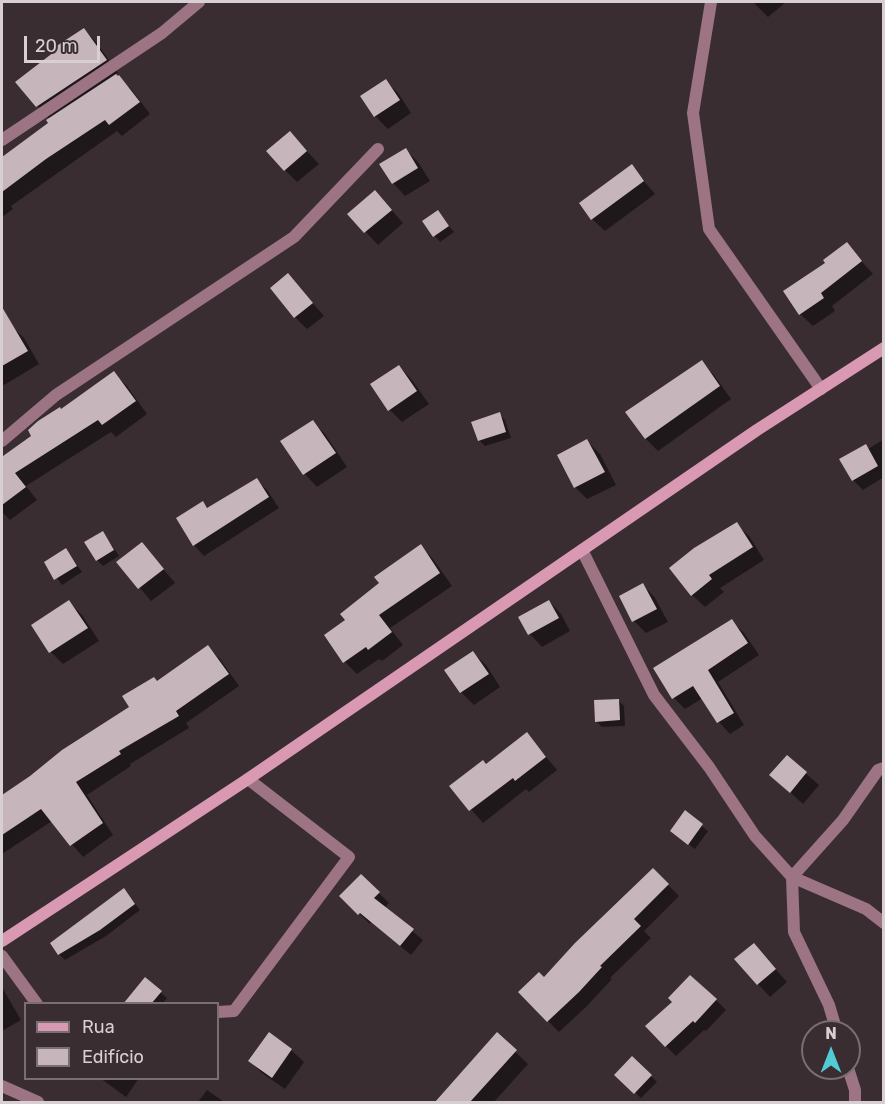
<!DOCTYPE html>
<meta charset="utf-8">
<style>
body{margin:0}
#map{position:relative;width:885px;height:1104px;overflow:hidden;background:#3a2d32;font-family:Rubik,sans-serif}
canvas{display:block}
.frame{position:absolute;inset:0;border:3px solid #d7cfd2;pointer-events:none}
.legend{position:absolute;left:24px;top:1002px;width:195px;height:78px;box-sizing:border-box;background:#3a2d32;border:2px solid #796e72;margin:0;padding:8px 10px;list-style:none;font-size:18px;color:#d7cfd2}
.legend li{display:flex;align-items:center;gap:12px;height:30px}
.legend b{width:30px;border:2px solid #796e72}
.north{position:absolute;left:801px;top:1020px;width:60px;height:60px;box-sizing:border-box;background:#3a2d32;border:2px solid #796e72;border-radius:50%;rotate:0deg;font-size:16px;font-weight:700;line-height:24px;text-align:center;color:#d7cfd2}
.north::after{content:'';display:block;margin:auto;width:21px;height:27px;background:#52cbd7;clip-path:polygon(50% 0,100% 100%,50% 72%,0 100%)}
.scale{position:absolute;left:24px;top:36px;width:76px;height:27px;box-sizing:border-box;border:3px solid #d7cfd2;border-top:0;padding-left:8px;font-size:18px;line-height:21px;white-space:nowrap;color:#d7cfd2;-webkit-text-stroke:4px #3a2d32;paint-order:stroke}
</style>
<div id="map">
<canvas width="885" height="1104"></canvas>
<div class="frame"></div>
<ul class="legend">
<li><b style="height:8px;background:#d999b2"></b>Rua</li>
<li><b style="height:16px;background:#c6b5bb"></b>Edifício</li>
</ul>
<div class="north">N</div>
<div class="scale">20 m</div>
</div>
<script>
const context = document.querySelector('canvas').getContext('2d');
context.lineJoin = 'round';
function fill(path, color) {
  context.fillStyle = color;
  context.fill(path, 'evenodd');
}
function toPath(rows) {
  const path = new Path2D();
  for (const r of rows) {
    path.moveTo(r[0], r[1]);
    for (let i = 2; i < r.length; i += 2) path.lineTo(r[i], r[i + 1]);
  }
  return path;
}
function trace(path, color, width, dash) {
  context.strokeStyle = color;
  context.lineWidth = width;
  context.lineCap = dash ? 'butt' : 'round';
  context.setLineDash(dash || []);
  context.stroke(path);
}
const shadow = toPath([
 [753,2,786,2,768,17],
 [84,29,96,42,118,73,115,75,131,89,150,114,122,136,117,131,11,206,13,209,2,217,2,159,51,124,50,120,17,82],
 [386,81,398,93,411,113,388,129,375,116,362,96],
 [290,133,319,164,297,182,285,170],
 [406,150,418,162,430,181,405,196,393,183],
 [631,166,655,194,605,231,592,219],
 [387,205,403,223,378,245,349,214],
 [437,212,454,232,440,242,435,236],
 [846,244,873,274,832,306,835,311,813,326,800,314,828,263],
 [288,275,324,316,307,329,295,317],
 [11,326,24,338,39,364,4,385,2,383,2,332],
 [701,362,714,375,731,399,658,451,646,439,627,412],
 [399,366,411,379,429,404,402,422,390,410],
 [113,373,126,385,147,414,116,437,111,432,26,486,37,500,10,520,2,512,2,459],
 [499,414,505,420,511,438,485,446,479,440],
 [312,422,325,434,347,467,317,487,305,474,282,442],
 [884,439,884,477,863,490,853,480,868,449],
 [587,441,600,454,616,485,587,499,575,487],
 [257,480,267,490,279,508,204,556,194,545,203,503,209,509],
 [736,524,749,536,764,560,720,588,724,592,705,607,692,595],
 [103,532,119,556,103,566,97,560],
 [142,544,175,583,151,601,118,562],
 [421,546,433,559,452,586,390,628,403,645,382,661,379,659,357,674,345,662,347,621,381,584],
 [66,550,82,572,62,585,46,563],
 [643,585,655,598,668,622,646,633,634,621],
 [549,601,561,614,570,631,542,647,530,634,520,617],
 [69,602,82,615,99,641,63,664,51,652],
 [732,621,744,633,759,655,718,682,744,725,730,734,719,722,703,698,685,709,674,698],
 [208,647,220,659,239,686,186,723,189,728,130,764,131,766,87,795,113,835,83,857,52,821,2,854,2,796,131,707,158,682],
 [473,653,486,665,500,687,474,705,461,692],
 [618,700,624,706,625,726,602,727,596,721],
 [527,734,557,770,529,792,526,789,483,823,451,786,487,765],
 [787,757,819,785,803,804,771,775],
 [685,813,708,831,695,849,671,831],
 [653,870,679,896,644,931,651,938,610,978,612,979,587,1006,559,1032,548,1021,544,979],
 [379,893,389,903,384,908,423,940,411,955,371,922,370,924,341,896],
 [129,896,140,910,106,936,65,960,59,954],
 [754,945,787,982,770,997,758,984],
 [145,979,167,998,162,1004,136,1004],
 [2,987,21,1020,2,1031],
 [716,1000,726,1010,706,1031,704,1030,676,1056,666,1046],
 [497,1034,528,1064,494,1102,438,1102],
 [291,1050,304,1062,285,1089,262,1073,250,1061],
 [632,1058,657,1082,641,1098,616,1075],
 [100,1078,139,1078,126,1097],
 [207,1090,224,1102,198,1102]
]);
const building = toPath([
 [84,28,107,60,36,107,15,82,54,52,52,49],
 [116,74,118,76,119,75,140,102,109,125,105,120,46,159,2,192,2,157,48,123,46,120],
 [386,79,400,100,374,117,360,96],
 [290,131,307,151,284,171,266,151],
 [406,148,418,168,392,184,379,164],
 [632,164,644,181,591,220,579,203],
 [375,190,392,210,364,233,347,214],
 [438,210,449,226,433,237,422,221],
 [847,242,862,261,821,293,824,298,799,315,783,291,825,263,823,260],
 [288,273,313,303,294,318,270,288],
 [2,307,28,351,2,366],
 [702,360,720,386,645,439,625,412],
 [399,365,417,391,388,411,370,384],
 [114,371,136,401,102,425,98,420,15,473,26,487,2,505,2,455,3,456,31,436,28,430,38,421,60,407,61,409],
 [500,412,506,432,478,441,471,422],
 [313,420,336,453,303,475,280,441],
 [587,439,605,472,574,488,557,455],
 [866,444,878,466,852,481,839,459],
 [257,478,269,497,193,546,176,518,203,501,207,508],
 [737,522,753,547,709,575,712,579,691,596,669,568,694,548],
 [103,531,114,550,96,561,84,542],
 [142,542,164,569,138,589,116,562],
 [421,544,440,573,379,615,392,632,368,650,366,647,343,663,324,635,345,620,340,614,379,583,374,577],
 [66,548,77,566,54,580,44,562],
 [643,583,657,609,632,622,619,596],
 [69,600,88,628,49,653,31,625],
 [549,600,559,618,528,635,518,617],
 [732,619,748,643,708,670,734,713,717,723,693,686,672,699,653,668],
 [208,645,229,674,176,711,179,716,119,751,121,754,76,782,103,823,70,846,41,809,2,835,2,795,30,776,62,750,129,707,122,696,154,677,157,681],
 [473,651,489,674,460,693,444,670],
 [619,699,620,720,595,722,594,700],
 [527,732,546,757,515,781,513,778,469,811,449,786,483,760,486,764],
 [787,755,807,772,790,793,769,775],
 [685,810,703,824,688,845,670,831],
 [653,868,669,884,634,919,641,926,600,966,602,967,579,992,547,1022,518,992,539,972,544,977,575,943],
 [361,874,380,892,374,898,414,929,400,946,360,913,358,915,339,896],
 [124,888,135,904,100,930,58,955,50,943],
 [754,943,776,969,757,985,734,959],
 [690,975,717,999,695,1023,693,1021,665,1047,645,1026,672,1002,668,998],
 [145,977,162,991,151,1004,123,1004],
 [269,1032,292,1049,272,1078,248,1061],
 [497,1032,517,1050,470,1102,435,1102],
 [632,1056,652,1075,634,1094,614,1075]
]);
const street = toPath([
 [711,2,693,113,709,229,821,389],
 [2,140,162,33,199,2],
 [2,441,56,395,294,237,378,149],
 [582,550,654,695,709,767,755,836,792,877,794,932,829,1005,837,1032],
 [884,768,878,770,843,820,792,877,866,909,884,923],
 [2,956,37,1004],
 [218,1012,234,1011,349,857,248,779],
 [848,1068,855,1090,855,1102],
 [2,1086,38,1102]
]);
const secondary = toPath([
 [2,941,248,779,757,430,884,348]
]);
fill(shadow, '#0007');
fill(building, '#c6b5bb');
trace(street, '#9c7483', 12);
trace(secondary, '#d999b2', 12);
</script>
